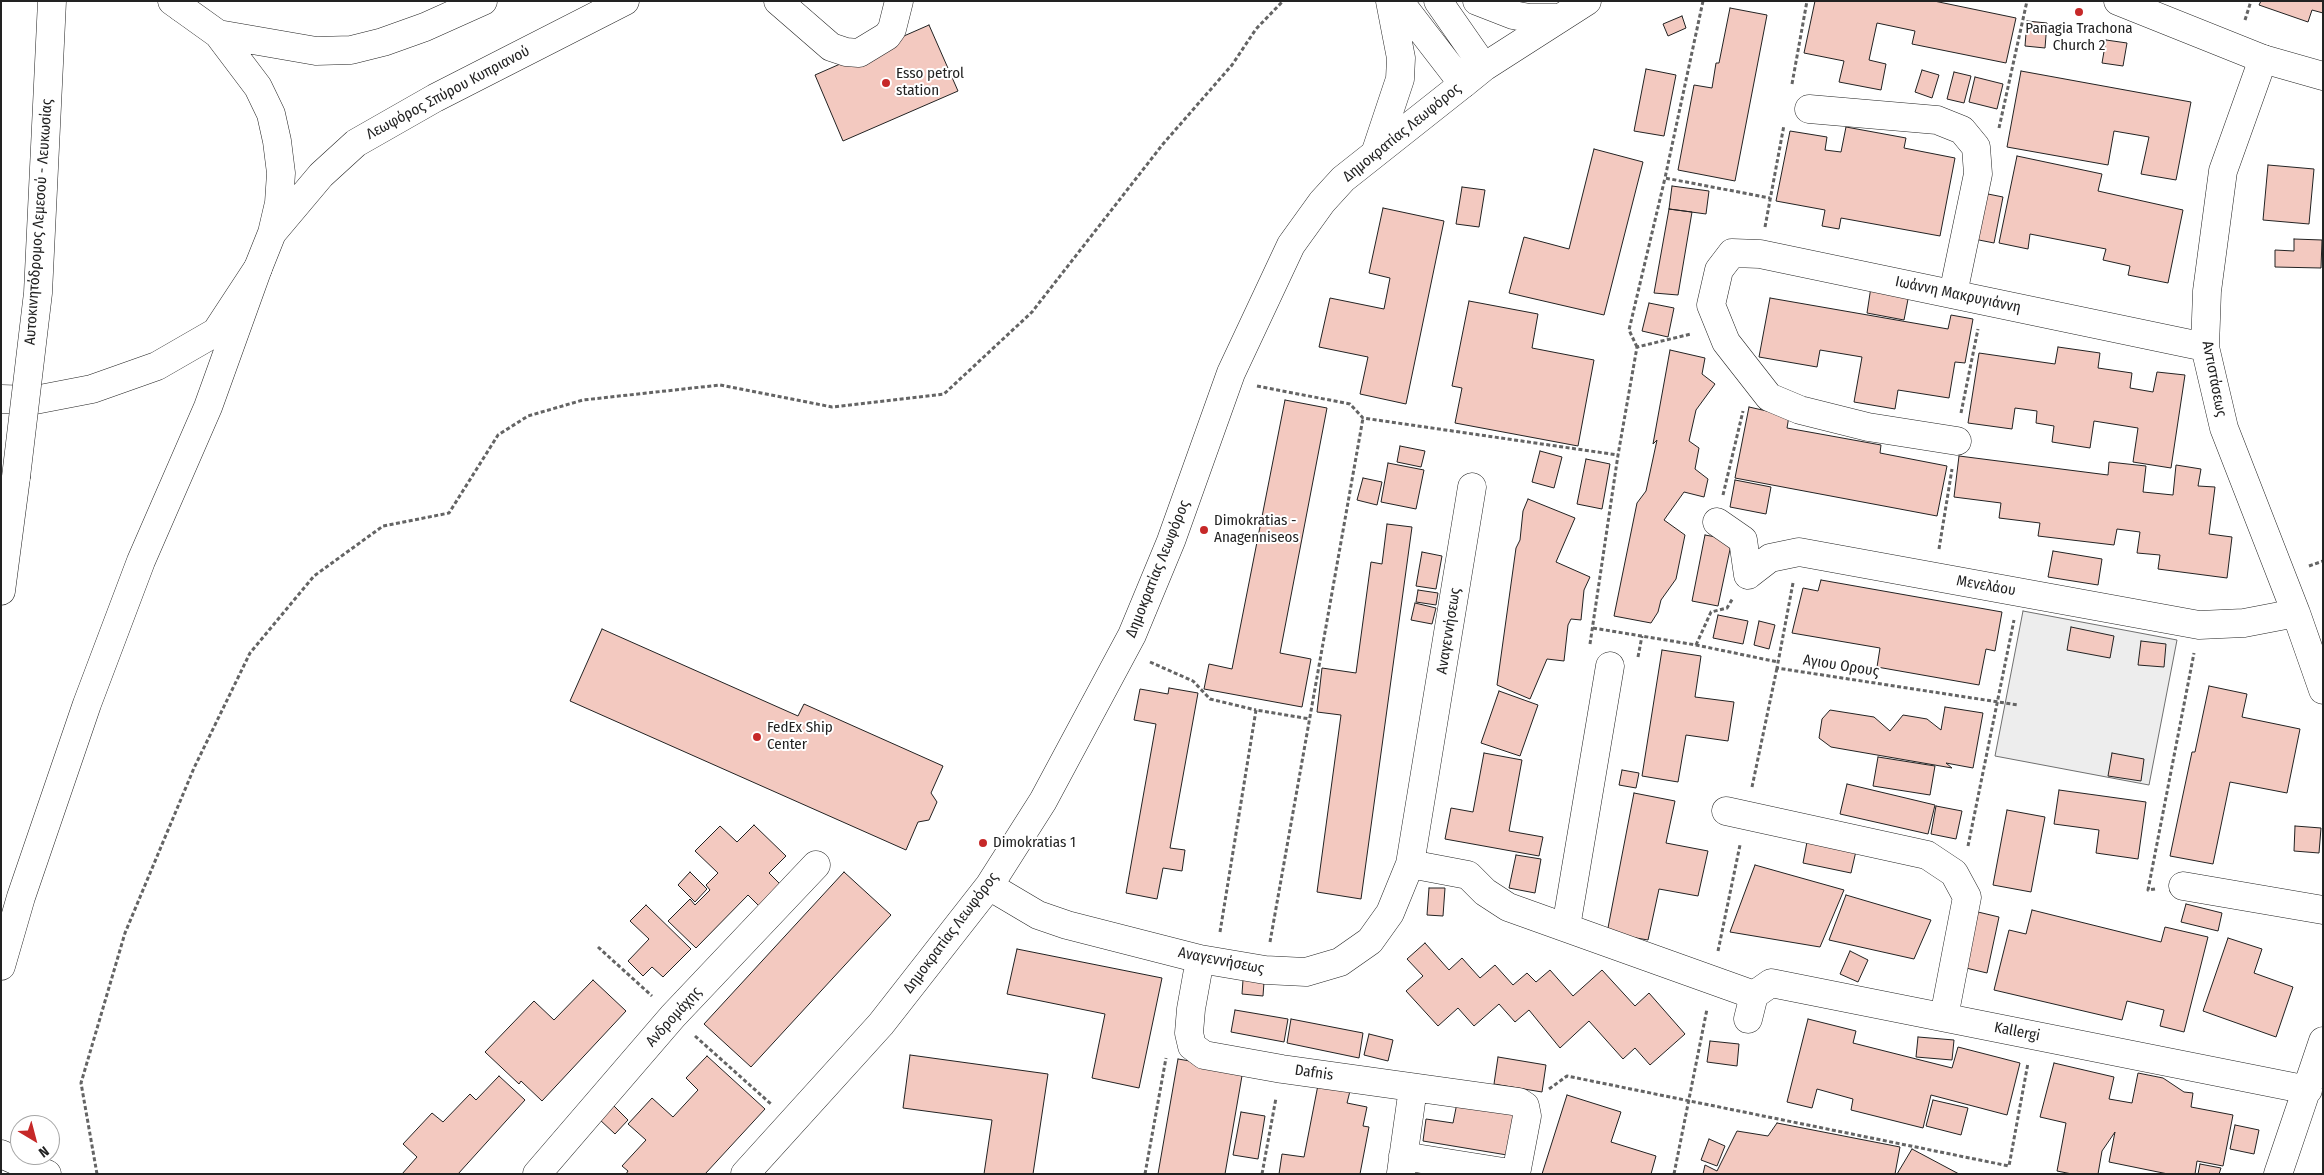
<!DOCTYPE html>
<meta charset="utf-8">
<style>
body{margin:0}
#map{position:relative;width:2324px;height:1175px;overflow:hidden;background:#fff;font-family:"Fira Sans Condensed",sans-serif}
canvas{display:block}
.frame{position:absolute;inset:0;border:2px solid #222;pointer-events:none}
.north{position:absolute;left:10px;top:1115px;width:50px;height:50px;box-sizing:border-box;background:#fff;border:1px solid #a7a7a7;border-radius:50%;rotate:143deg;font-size:14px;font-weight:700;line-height:20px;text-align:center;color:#222}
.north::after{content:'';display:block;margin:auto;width:18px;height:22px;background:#c62828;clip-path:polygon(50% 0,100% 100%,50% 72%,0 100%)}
</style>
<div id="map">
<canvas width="2324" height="1175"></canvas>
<div class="frame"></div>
<div class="north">N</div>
</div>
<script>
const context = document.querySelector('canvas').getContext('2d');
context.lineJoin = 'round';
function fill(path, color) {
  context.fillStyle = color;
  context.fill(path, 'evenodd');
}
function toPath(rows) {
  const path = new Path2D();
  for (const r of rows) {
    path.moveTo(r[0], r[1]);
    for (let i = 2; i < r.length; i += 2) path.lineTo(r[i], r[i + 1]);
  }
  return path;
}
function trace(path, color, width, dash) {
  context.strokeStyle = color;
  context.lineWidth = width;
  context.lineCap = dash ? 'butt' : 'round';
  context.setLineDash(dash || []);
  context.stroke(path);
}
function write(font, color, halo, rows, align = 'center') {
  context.font = font + ' "Fira Sans Condensed",sans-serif';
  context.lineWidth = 4;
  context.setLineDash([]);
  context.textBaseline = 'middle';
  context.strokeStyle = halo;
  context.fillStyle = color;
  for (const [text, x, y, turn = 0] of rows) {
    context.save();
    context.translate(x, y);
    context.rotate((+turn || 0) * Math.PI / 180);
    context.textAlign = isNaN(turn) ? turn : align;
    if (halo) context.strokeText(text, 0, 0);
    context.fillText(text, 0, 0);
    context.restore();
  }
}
const parking = toPath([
 [2023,611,2177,640,2149,785,1995,756,2023,611]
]);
const building = toPath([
 [1815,1,1934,1,2016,18,2006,63,1912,44,1915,31,1877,23,1869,60,1886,64,1881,90,1839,82,1844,61,1804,53,1815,1],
 [2261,1,2323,1,2323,13,2312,10,2308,22,2259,5,2261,1],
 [1730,8,1767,15,1735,181,1678,170,1694,85,1712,88,1716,63,1719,63,1730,8],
 [1682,16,1686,28,1668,36,1663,24,1682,16],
 [2027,21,2047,23,2045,48,2025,46,2027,21],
 [929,25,958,91,843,141,815,75,929,25],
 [2106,40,2127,43,2123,66,2102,63,2106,40],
 [1646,69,1676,75,1664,136,1634,131,1646,69],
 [1922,70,1939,75,1932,98,1915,92,1922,70],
 [2021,71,2191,102,2176,180,2141,174,2149,137,2114,131,2108,165,2007,147,2021,71],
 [1954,72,1971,76,1964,103,1947,99,1954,72],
 [1975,77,2003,84,1997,109,1969,102,1975,77],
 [1846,127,1906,138,1904,148,1955,158,1940,236,1841,218,1839,229,1822,226,1825,210,1776,201,1790,131,1827,137,1825,150,1841,152,1846,127],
 [1594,149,1643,162,1604,315,1509,293,1524,237,1569,249,1594,149],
 [2017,156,2102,174,2098,191,2183,210,2168,283,2128,275,2130,266,2103,260,2106,249,2030,234,2028,249,1999,243,2017,156],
 [2268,165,2314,169,2309,224,2263,220,2268,165],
 [1672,186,1709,191,1706,214,1669,209,1672,186],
 [1462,187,1485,190,1479,227,1456,224,1462,187],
 [1983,193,2003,197,1994,243,1974,239,1983,193],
 [1383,208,1444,221,1406,404,1360,394,1368,357,1319,347,1330,298,1384,309,1390,278,1369,273,1383,208],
 [1669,209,1692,212,1678,295,1654,293,1669,209],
 [2294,239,2322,240,2321,268,2275,267,2275,250,2294,251,2294,239],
 [1871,287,1909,294,1904,320,1867,313,1871,287],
 [1770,298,1948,329,1951,315,1973,319,1965,363,1955,362,1949,398,1898,390,1895,409,1854,402,1862,357,1820,350,1817,367,1759,357,1770,298],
 [1469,301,1538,314,1532,348,1594,360,1578,446,1455,423,1462,388,1452,386,1469,301],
 [1649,303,1674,308,1668,337,1642,331,1649,303],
 [2058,347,2100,353,2098,368,2132,373,2130,388,2153,392,2157,372,2185,375,2171,468,2133,462,2138,428,2094,421,2090,448,2052,442,2054,426,2036,423,2037,411,2015,408,2012,429,1968,423,1979,353,2055,364,2058,347],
 [1670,350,1705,358,1702,374,1715,384,1696,410,1689,441,1699,448,1695,469,1708,479,1704,497,1684,492,1664,520,1685,535,1676,579,1661,600,1658,612,1651,623,1614,616,1637,503,1646,491,1657,440,1653,444,1670,350],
 [1285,400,1327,408,1280,653,1311,659,1302,707,1204,689,1209,664,1232,669,1285,400],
 [1749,407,1789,416,1787,428,1881,445,1880,453,1947,466,1937,516,1735,478,1749,407],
 [1400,446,1425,451,1421,467,1397,462,1400,446],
 [1540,451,1562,457,1554,488,1532,482,1540,451],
 [1959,456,2108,475,2109,462,2146,466,2143,492,2173,495,2176,465,2201,469,2198,486,2215,487,2209,534,2232,537,2227,578,2158,569,2160,555,2137,553,2140,532,2117,529,2114,545,2038,536,2040,523,1999,518,2001,503,1954,497,1959,456],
 [1586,459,1610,464,1602,509,1577,504,1586,459],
 [1388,463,1424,470,1416,509,1381,502,1388,463],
 [1363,478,1382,482,1377,505,1357,500,1363,478],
 [1735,480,1771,487,1766,514,1730,507,1735,480],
 [1528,499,1575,518,1556,562,1590,577,1584,590,1581,620,1571,619,1568,625,1564,661,1547,659,1530,699,1497,685,1516,548,1520,540,1523,511,1528,499],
 [1387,524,1412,527,1361,899,1317,892,1341,715,1317,712,1322,668,1356,673,1371,562,1382,564,1387,524],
 [1705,535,1732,540,1718,606,1692,601,1705,535],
 [2053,551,2102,559,2098,585,2048,577,2053,551],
 [1422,552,1442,556,1436,589,1416,586,1422,552],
 [1821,580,2002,612,1995,651,1986,649,1979,685,1877,667,1880,648,1792,633,1803,588,1818,591,1821,580],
 [1418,590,1438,593,1436,605,1416,602,1418,590],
 [1415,603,1436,608,1432,624,1411,620,1415,603],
 [1718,615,1748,621,1743,644,1713,638,1718,615],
 [1759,621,1775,625,1769,649,1754,645,1759,621],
 [2071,627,2114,636,2110,658,2067,650,2071,627],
 [602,629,798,716,804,704,943,766,931,793,937,802,929,820,918,822,906,850,570,701,602,629],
 [2141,641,2166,644,2164,667,2138,665,2141,641],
 [1662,650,1701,656,1695,697,1734,702,1728,741,1686,735,1678,782,1642,776,1662,650],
 [2209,686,2247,694,2242,717,2300,729,2287,793,2230,782,2213,864,2170,856,2192,752,2195,752,2209,686],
 [1169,688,1198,693,1170,848,1185,850,1182,871,1163,868,1157,899,1126,893,1156,724,1134,720,1140,689,1168,694,1169,688],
 [1499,691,1538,705,1520,756,1481,743,1499,691],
 [1945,707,1983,713,1973,768,1946,763,1952,768,1831,747,1819,738,1822,719,1830,710,1874,717,1890,731,1903,715,1927,719,1941,730,1945,707],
 [1484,753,1522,760,1509,831,1543,837,1539,856,1445,839,1451,808,1473,812,1484,753],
 [2112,753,2144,759,2141,781,2108,776,2112,753],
 [1878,757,1935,766,1930,795,1873,786,1878,757],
 [1622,770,1639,773,1636,788,1619,785,1622,770],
 [1847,784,1935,805,1928,834,1840,814,1847,784],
 [2059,790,2146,802,2138,859,2096,853,2099,830,2054,824,2059,790],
 [1634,793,1675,801,1666,843,1708,851,1698,896,1659,889,1648,940,1607,933,1634,793],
 [1936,806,1962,811,1956,839,1931,834,1936,806],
 [2007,810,2045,817,2031,892,1993,885,2007,810],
 [754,825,786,856,769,873,784,888,763,910,748,895,696,948,668,921,690,899,695,905,710,890,706,885,718,873,695,851,720,826,737,842,754,825],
 [2295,826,2321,828,2319,853,2294,851,2295,826],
 [1807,842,1856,851,1851,873,1803,863,1807,842],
 [1516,855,1541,859,1535,893,1509,888,1516,855],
 [1755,865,1844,890,1820,947,1730,932,1755,865],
 [690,872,707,889,695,902,678,885,690,872],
 [844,872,891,915,751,1067,704,1024,844,872],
 [1429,888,1445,888,1443,916,1427,915,1429,888],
 [1846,895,1931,920,1914,959,1829,940,1846,895],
 [2186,904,2222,913,2218,931,2181,922,2186,904],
 [646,905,691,949,663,977,652,967,643,976,628,961,649,939,630,921,646,905],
 [2032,910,2161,942,2165,927,2208,937,2184,1032,2160,1026,2164,1010,2127,1001,2122,1020,1994,990,2009,930,2026,934,2032,910],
 [1978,912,1999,917,1987,973,1966,968,1978,912],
 [2228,938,2262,949,2254,973,2293,987,2276,1037,2203,1011,2228,938],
 [1425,943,1449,970,1462,958,1480,978,1495,965,1513,985,1527,973,1536,982,1550,970,1573,996,1602,970,1635,1006,1649,993,1685,1034,1650,1065,1635,1048,1623,1059,1589,1021,1560,1048,1529,1010,1515,1022,1499,1004,1474,1026,1458,1008,1438,1026,1406,991,1423,976,1407,959,1425,943],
 [1017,949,1162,978,1139,1088,1092,1078,1105,1014,1007,994,1017,949],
 [1850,951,1868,960,1858,982,1840,974,1850,951],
 [593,980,626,1011,542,1101,521,1081,519,1084,485,1052,534,1001,554,1020,593,980],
 [1243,980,1264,982,1263,996,1242,994,1243,980],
 [1235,1010,1288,1019,1284,1042,1231,1032,1235,1010],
 [1291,1019,1363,1033,1359,1058,1287,1043,1291,1019],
 [1808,1019,1856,1031,1853,1043,1952,1068,1958,1047,2020,1063,2007,1115,1931,1095,1923,1128,1851,1110,1853,1099,1817,1089,1812,1108,1787,1102,1808,1019],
 [1369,1034,1393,1040,1388,1061,1364,1055,1369,1034],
 [1918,1037,1954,1040,1952,1060,1916,1057,1918,1037],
 [1710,1041,1739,1044,1737,1066,1707,1062,1710,1041],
 [910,1055,1048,1074,1033,1174,984,1174,992,1120,903,1108,910,1055],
 [707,1056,765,1109,705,1174,626,1174,628,1171,622,1166,646,1140,628,1124,652,1098,673,1117,698,1090,686,1078,707,1056],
 [1498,1057,1546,1065,1542,1092,1494,1084,1498,1057],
 [1178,1059,1243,1070,1225,1174,1158,1174,1178,1059],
 [2054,1063,2114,1077,2109,1099,2132,1103,2138,1073,2163,1078,2184,1092,2193,1093,2191,1107,2233,1115,2223,1166,2197,1161,2195,1174,2168,1174,2109,1162,2115,1132,2102,1151,2098,1174,2072,1174,2057,1171,2066,1123,2040,1117,2054,1063],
 [499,1076,525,1100,458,1174,402,1174,417,1157,403,1144,432,1113,443,1122,470,1094,476,1100,499,1076],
 [1318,1085,1350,1091,1347,1103,1367,1107,1363,1126,1369,1127,1360,1174,1279,1174,1282,1154,1304,1157,1318,1085],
 [1567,1095,1621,1112,1611,1142,1656,1156,1651,1174,1542,1174,1567,1095],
 [1933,1100,1968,1108,1961,1135,1926,1126,1933,1100],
 [1457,1103,1514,1112,1507,1155,1423,1141,1426,1119,1453,1123,1457,1103],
 [613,1105,628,1120,615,1134,599,1119,613,1105],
 [1241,1112,1265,1116,1258,1159,1233,1155,1241,1112],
 [1777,1123,1900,1147,1895,1174,1703,1174,1705,1165,1717,1171,1737,1131,1768,1136,1777,1123],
 [2235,1125,2259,1130,2254,1154,2230,1149,2235,1125],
 [1709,1139,1725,1146,1717,1166,1701,1160,1709,1139],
 [1912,1149,1959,1174,1897,1174,1912,1149],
 [2200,1164,2221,1168,2219,1174,2198,1174,2200,1164]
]);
const path = toPath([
 [1703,1,1665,178,1770,198],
 [2245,20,2251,1],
 [1792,84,1807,1],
 [1999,128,2027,1],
 [1765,227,1784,125],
 [1637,347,1629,330,1665,178],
 [1257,386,1350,404,1363,418,1618,455],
 [1961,413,1978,329],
 [1723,495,1743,411],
 [1939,549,1952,469],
 [2309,566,2323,561],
 [1793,583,1777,668,2018,705],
 [1593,628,1696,645,1778,662],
 [1590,644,1618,455,1637,347,1691,334],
 [1696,645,1711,612,1727,608,1733,598],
 [1638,657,1642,636],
 [1150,662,1193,681,1210,699,1256,710],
 [1752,787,1777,668],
 [1968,846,2014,620],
 [2155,889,2148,890,2194,653],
 [1220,932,1256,710,1310,719],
 [1270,942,1363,418],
 [598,947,652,996],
 [1718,951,1740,845],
 [695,1036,771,1104],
 [1549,1089,1567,1076,2009,1166,2028,1063],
 [97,1174,81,1083,125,933,194,768,250,653,314,576,383,526,449,513,498,435,528,416,583,400,720,385,832,407,944,394,1032,312,1163,144,1232,65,1256,29,1283,1],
 [1145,1174,1166,1058],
 [1262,1174,1276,1098],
 [1674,1174,1707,1009]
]);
const minor = toPath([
 [778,1,831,47,846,52,859,53,887,36,892,29,899,1],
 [2263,59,2223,171,2207,291,2205,347,2224,428,2296,613,2323,690],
 [1809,109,1937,120,1962,130,1976,147,1978,174,1953,294],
 [1957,441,1868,427,1800,410,1769,397,1726,342,1711,305,1719,270,1732,253,1760,254,2205,347],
 [1717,522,1743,540,1748,575],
 [1748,575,1770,558,1799,552,2199,625,2244,623,2296,613],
 [1726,811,1927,855,1954,873,1967,897,1944,1017],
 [1410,864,1468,875,1485,892,1508,907,1754,995],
 [989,886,1038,915,1067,925,1200,959,1265,970,1306,972,1340,962,1370,941,1390,913,1410,864,1472,487],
 [2183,886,2323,910],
 [1566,927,1610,666],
 [1200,959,1191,1009,1189,1033,1192,1046,1204,1055,1282,1069,1519,1102,1525,1106,1527,1116,1516,1174,1403,1156],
 [1748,1019,1754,995,1771,983,2308,1090],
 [1,1154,47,1174],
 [1401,1173,1413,1088],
 [537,1174,673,1016,816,865],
 [745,1174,881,1024,989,886,1043,801,1132,635,1171,541,1231,373,1291,245,1322,202,1343,179,1463,84],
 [2278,1174,2323,1041]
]);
const major = toPath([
 [1399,1,1463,84,1484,67,1587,1],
 [1438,1,1484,67],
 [1477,1,1513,15,1529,18,1558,18],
 [2118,1,2263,59,2323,76],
 [218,34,316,51,351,50,383,42,425,27,483,1],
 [1376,151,1400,79,1401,58,1390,1],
 [273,232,321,175,356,143,435,98,625,1],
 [1,399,35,400,92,389,157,366,216,332,258,268,272,233,279,203,281,173,277,141,271,114,258,87,218,34,172,1]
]);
const highway = toPath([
 [178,1,182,8],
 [1,591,16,477],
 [1,966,21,897,87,704,141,561,208,407,258,268]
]);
const highwayBridge = toPath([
 [16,477,38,293,52,1]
]);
const markers = [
 [2079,12,5,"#c62828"],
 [886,83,5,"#c62828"],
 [1204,530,5,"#c62828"],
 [757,737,5,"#c62828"],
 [983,843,5,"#c62828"]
];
const poiNames = [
 ["Panagia Trachona",2079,29,"center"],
 ["Church 2",2079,46,"center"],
 ["Esso petrol",896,74],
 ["station",896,91],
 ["Dimokratias -",1214,521],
 ["Anagenniseos",1214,538],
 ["FedEx Ship",767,728],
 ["Center",767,745],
 ["Dimokratias 1",993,843]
];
const streetNames = [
 ["Λεωφόρος Σπύρου Κυπριανού",448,93,-28],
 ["Δημοκρατίας Λεωφόρος",1402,133,-39],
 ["Αυτοκινητόδρομος Λεμεσού - Λευκωσίας",39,222,-86],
 ["Ιωάννη Μακρυγιάννη",1958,295,12],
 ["Αντιστάσεως",2214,379,79],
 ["Δημοκρατίας Λεωφόρος",1158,569,-68],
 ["Μενελάου",1986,586,10],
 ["Αναγεννήσεως",1449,631,-81],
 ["Αγιου Ορους",1841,666,9],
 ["Δημοκρατίας Λεωφόρος",951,933,-53],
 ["Αναγεννήσεως",1221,961,11],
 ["Ανδρομάχης",674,1017,-48],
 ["Kallergi",2017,1032,11],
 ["Dafnis",1314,1073,8]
];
fill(parking, '#ededed');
trace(parking, '#6f6f6f', 1);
fill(building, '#f3c9c0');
trace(building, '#222', 1);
trace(minor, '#222', 29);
trace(major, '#222', 29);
trace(highway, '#222', 29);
trace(path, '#646464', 3, [4, 2.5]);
trace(minor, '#fff', 28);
trace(major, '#fff', 28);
trace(highway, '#fff', 28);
trace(highwayBridge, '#222', 29, []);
trace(highwayBridge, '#fff', 28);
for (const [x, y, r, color] of markers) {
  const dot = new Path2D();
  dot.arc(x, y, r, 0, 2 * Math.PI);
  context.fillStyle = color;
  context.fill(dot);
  trace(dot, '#fff', 2);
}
write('15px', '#222', '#fff', poiNames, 'left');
write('15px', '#222', '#fff', streetNames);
</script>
